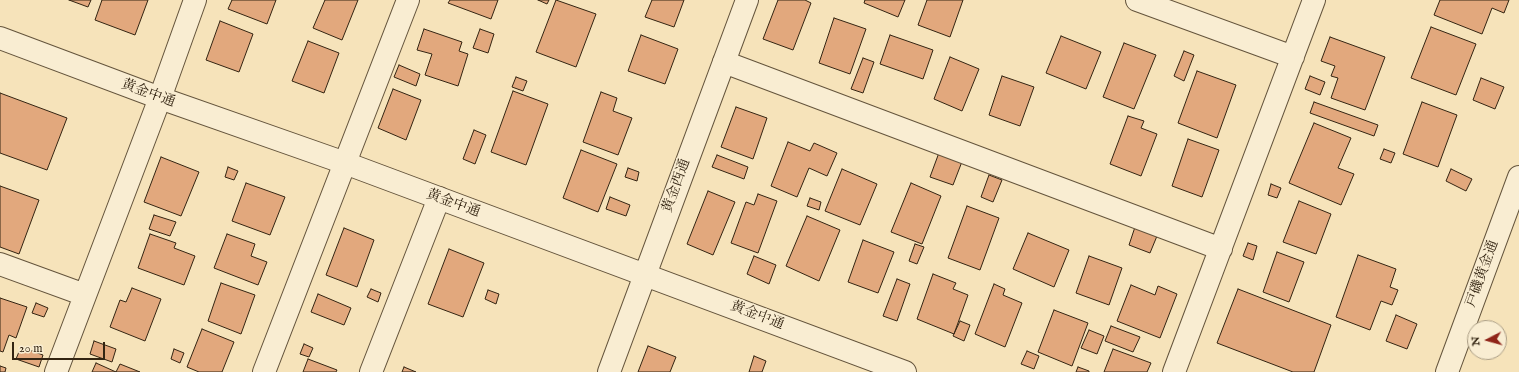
<!DOCTYPE html>
<meta charset="utf-8">
<style>
body{margin:0}
#map{position:relative;width:1519px;height:372px;overflow:hidden;background:#f6e3ba;font-family:"IM FELL English",serif}
canvas{display:block}
.north{position:absolute;left:1467px;top:320px;width:40px;height:40px;box-sizing:border-box;background:#f9edd2;border:1px solid #aa9d85;border-radius:50%;rotate:264deg;font-size:11px;font-weight:700;line-height:16px;text-align:center;color:#332412}
.north::after{content:'';display:block;margin:auto;width:14px;height:18px;background:#8f2418;clip-path:polygon(50% 0,100% 100%,50% 72%,0 100%)}
.scale{position:absolute;left:12px;top:342px;width:93px;height:18px;box-sizing:border-box;border:2px solid #332412;border-top:0;padding-left:5px;font-size:12px;line-height:14px;white-space:nowrap;color:#332412;-webkit-text-stroke:3px #f9edd2;paint-order:stroke}
</style>
<div id="map">
<canvas width="1519" height="372"></canvas>
<div class="north">N</div>
<div class="scale">20 m</div>
</div>
<script>
const context = document.querySelector('canvas').getContext('2d');
context.lineJoin = 'round';
function fill(path, color) {
  context.fillStyle = color;
  context.fill(path, 'evenodd');
}
function toPath(rows) {
  const path = new Path2D();
  for (const r of rows) {
    path.moveTo(r[0], r[1]);
    for (let i = 2; i < r.length; i += 2) path.lineTo(r[i], r[i + 1]);
  }
  return path;
}
function trace(path, color, width, dash) {
  context.strokeStyle = color;
  context.lineWidth = width;
  context.lineCap = dash ? 'butt' : 'round';
  context.setLineDash(dash || []);
  context.stroke(path);
}
function write(font, color, halo, rows, align = 'center') {
  context.font = font + ' "IM FELL English","Noto Serif JP",serif';
  context.lineWidth = 3;
  context.setLineDash([]);
  context.textBaseline = 'middle';
  context.strokeStyle = halo;
  context.fillStyle = color;
  for (const [text, x, y, turn = 0] of rows) {
    context.save();
    context.translate(x, y);
    context.rotate((+turn || 0) * Math.PI / 180);
    context.textAlign = isNaN(turn) ? turn : align;
    if (halo) context.strokeText(text, 0, 0);
    context.fillText(text, 0, 0);
    context.restore();
  }
}
const building = toPath([
 [69,0,91,0,88,7,69,0],
 [102,0,148,0,135,35,95,20,102,0],
 [232,0,276,0,267,24,228,9,232,0],
 [325,0,358,0,342,40,313,28,325,0],
 [450,0,498,0,491,19,448,3,450,0],
 [538,0,549,0,547,4,538,0],
 [556,0,596,14,576,67,536,52,556,0],
 [652,0,684,0,674,27,645,17,652,0],
 [778,0,805,0,811,3,793,50,763,39,778,0],
 [865,0,905,0,898,17,864,3,865,0],
 [927,0,963,0,950,37,918,25,927,0],
 [1440,0,1509,0,1504,13,1492,8,1482,34,1434,15,1440,0],
 [834,18,866,29,850,74,819,63,834,18],
 [220,21,253,34,239,72,206,60,220,21],
 [1431,27,1476,44,1456,95,1411,78,1431,27],
 [424,29,462,42,459,51,468,54,458,86,425,75,432,54,417,50,424,29],
 [480,29,494,34,488,53,473,48,480,29],
 [641,35,678,49,665,84,628,71,641,35],
 [890,35,933,50,923,79,880,64,890,35],
 [1061,36,1101,52,1086,89,1046,73,1061,36],
 [1330,37,1385,57,1365,110,1331,98,1338,78,1331,76,1335,66,1321,61,1330,37],
 [308,41,339,53,324,93,292,81,308,41],
 [1124,43,1156,55,1134,109,1103,97,1124,43],
 [1184,51,1194,55,1184,81,1174,76,1184,51],
 [950,57,979,69,962,111,934,99,950,57],
 [863,58,874,62,863,93,851,89,863,58],
 [399,65,420,74,416,86,394,77,399,65],
 [1197,71,1236,85,1217,138,1178,123,1197,71],
 [1002,76,1034,87,1020,126,989,115,1002,76],
 [1310,76,1325,82,1320,95,1305,89,1310,76],
 [516,77,527,81,523,91,512,87,516,77],
 [1481,78,1504,87,1495,109,1473,100,1481,78],
 [393,89,421,100,406,140,378,128,393,89],
 [513,91,548,104,526,165,491,152,513,91],
 [601,92,617,98,613,111,632,118,618,155,583,142,601,92],
 [0,93,67,118,47,170,0,153,0,93],
 [1314,102,1378,125,1374,136,1310,113,1314,102],
 [1422,102,1457,115,1438,167,1403,154,1422,102],
 [736,107,767,118,753,159,721,147,736,107],
 [1128,116,1144,121,1141,128,1157,134,1141,176,1110,164,1128,116],
 [1314,123,1351,138,1338,168,1354,174,1341,205,1289,183,1314,123],
 [474,130,486,135,475,164,463,159,474,130],
 [1188,139,1219,150,1202,197,1172,186,1188,139],
 [788,142,810,151,814,143,837,153,827,176,809,168,797,197,771,186,788,142],
 [1384,149,1395,153,1391,163,1380,159,1384,149],
 [581,150,617,164,598,212,563,198,581,150],
 [940,150,963,159,953,185,930,177,940,150],
 [717,155,748,167,744,179,712,167,717,155],
 [161,157,199,172,181,216,144,202,161,157],
 [228,167,238,171,234,180,225,177,228,167],
 [628,168,639,172,637,181,625,177,628,168],
 [842,169,877,184,860,225,825,211,842,169],
 [1451,169,1472,179,1466,191,1446,181,1451,169],
 [989,175,1002,180,993,202,981,197,989,175],
 [246,183,285,197,270,235,232,221,246,183],
 [911,183,941,196,922,244,891,232,911,183],
 [1271,184,1281,188,1277,198,1268,195,1271,184],
 [0,186,39,200,19,254,0,247,0,186],
 [708,191,735,202,713,255,687,244,708,191],
 [758,194,777,201,758,253,731,243,746,202,754,205,758,194],
 [610,197,630,205,626,216,606,209,610,197],
 [810,198,821,202,819,210,807,206,810,198],
 [1299,201,1331,214,1316,254,1283,242,1299,201],
 [967,206,999,218,980,270,948,258,967,206],
 [154,215,176,222,170,236,149,229,154,215],
 [807,216,840,230,819,281,786,266,807,216],
 [1135,227,1157,236,1150,253,1129,245,1135,227],
 [344,228,374,240,357,287,326,275,344,228],
 [1028,233,1069,250,1054,287,1013,269,1028,233],
 [150,234,176,243,174,248,195,256,184,285,138,268,150,234],
 [227,234,255,244,251,256,267,262,258,285,214,268,227,234],
 [863,240,894,252,878,293,848,282,863,240],
 [1248,243,1257,246,1253,260,1243,256,1248,243],
 [915,244,924,247,917,264,909,261,915,244],
 [449,249,484,263,463,317,428,304,449,249],
 [1277,252,1304,262,1289,302,1263,292,1277,252],
 [1358,255,1396,269,1390,287,1398,290,1392,305,1381,301,1370,330,1336,317,1358,255],
 [754,256,776,265,769,284,747,274,754,256],
 [1089,256,1122,268,1109,305,1076,293,1089,256],
 [933,274,956,283,953,289,968,295,954,334,917,319,933,274],
 [897,279,910,284,897,321,883,316,897,279],
 [221,283,255,295,241,334,208,321,221,283],
 [994,284,1005,289,1003,295,1022,303,1005,347,975,334,994,284],
 [1131,285,1155,295,1158,286,1177,294,1160,338,1117,321,1131,285],
 [132,288,161,299,145,341,110,327,120,300,126,302,132,288],
 [371,289,381,293,378,302,367,297,371,289],
 [1238,289,1331,325,1314,372,1293,372,1217,343,1238,289],
 [488,290,499,294,496,304,485,299,488,290],
 [318,294,351,308,344,325,311,312,318,294],
 [0,298,27,307,16,338,9,335,3,352,0,351,0,298],
 [36,303,48,308,44,317,32,313,36,303],
 [1054,310,1088,323,1072,366,1038,352,1054,310],
 [1396,315,1417,324,1407,349,1386,341,1396,315],
 [960,321,970,325,964,341,953,336,960,321],
 [1111,326,1140,337,1133,352,1105,341,1111,326],
 [202,329,234,342,222,372,199,372,187,367,202,329],
 [1089,330,1104,336,1097,354,1081,348,1089,330],
 [94,341,116,349,112,362,90,354,94,341],
 [304,344,313,348,309,357,300,354,304,344],
 [648,346,676,357,670,372,638,372,648,346],
 [21,347,43,355,39,367,16,359,21,347],
 [174,349,184,353,180,363,171,359,174,349],
 [1113,349,1151,363,1147,372,1104,372,1113,349],
 [1027,351,1039,356,1034,369,1021,364,1027,351],
 [754,356,766,361,762,372,749,372,754,356],
 [308,359,337,370,336,372,303,372,308,359],
 [96,363,116,372,120,364,140,372,92,372,96,363],
 [0,366,6,368,5,372,0,372,0,366],
 [404,367,416,372,402,372,404,367],
 [1078,367,1089,371,1089,372,1076,372,1078,367]
]);
const minor = toPath([
 [1137,0,1293,57],
 [724,62,1221,249],
 [0,264,85,295],
 [56,372,160,98,195,0],
 [264,372,408,0],
 [371,372,439,198],
 [1174,372,1314,0]
]);
const tertiary = toPath([
 [0,38,160,98,345,163,905,372],
 [609,372,747,0],
 [1447,372,1519,177]
]);
const streetNames = [
 ["黄金中通",148,94,20],
 ["黄金西通",677,186,-70],
 ["黄金中通",453,204,20],
 ["戸磯黄金通",1483,274,-70],
 ["黄金中通",757,316,21]
];
fill(building, '#e2a87d');
trace(building, '#332412', 1);
trace(minor, '#64543c', 24);
trace(tertiary, '#64543c', 24);
trace(minor, '#f9edd2', 22);
trace(tertiary, '#f9edd2', 22);
write('14px', '#332412', '#f9edd2', streetNames);
</script>
